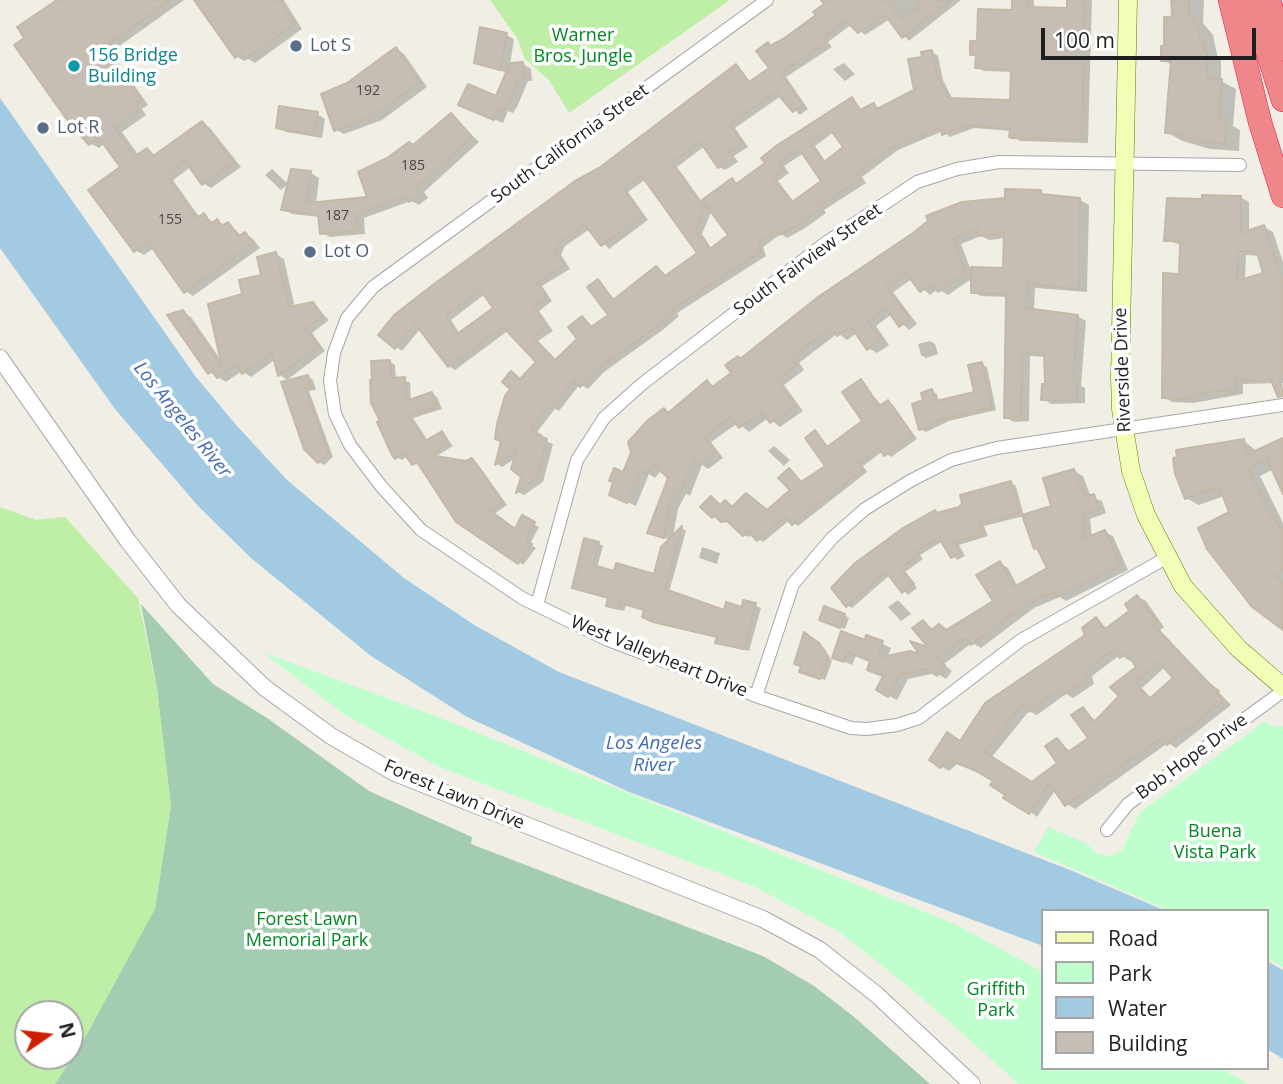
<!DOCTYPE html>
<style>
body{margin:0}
#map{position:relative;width:1283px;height:1084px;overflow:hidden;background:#f1efe5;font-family:"Open Sans",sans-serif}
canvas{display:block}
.legend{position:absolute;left:1041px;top:909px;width:228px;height:161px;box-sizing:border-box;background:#fff;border:2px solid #a5a5a5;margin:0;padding:9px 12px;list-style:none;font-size:21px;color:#1f1f1f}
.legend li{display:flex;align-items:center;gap:14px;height:35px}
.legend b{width:35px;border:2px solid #a5a5a5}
.north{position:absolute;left:14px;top:1000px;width:70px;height:70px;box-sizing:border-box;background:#fff;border:2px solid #a5a5a5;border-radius:50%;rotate:76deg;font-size:19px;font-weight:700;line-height:28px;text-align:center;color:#1f1f1f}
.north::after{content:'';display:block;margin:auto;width:24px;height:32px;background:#cf1f00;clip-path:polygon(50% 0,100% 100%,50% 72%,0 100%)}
.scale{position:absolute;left:1041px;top:28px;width:215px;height:32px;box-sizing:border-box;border:4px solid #1f1f1f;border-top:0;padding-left:9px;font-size:21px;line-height:24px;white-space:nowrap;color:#1f1f1f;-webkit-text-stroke:5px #fff;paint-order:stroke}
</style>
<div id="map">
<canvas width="1283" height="1084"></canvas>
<ul class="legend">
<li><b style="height:9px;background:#f0ffb5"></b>Road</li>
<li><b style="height:19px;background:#bffecd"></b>Park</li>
<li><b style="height:19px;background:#a2cae2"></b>Water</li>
<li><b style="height:19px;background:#c6beb4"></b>Building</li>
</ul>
<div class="north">N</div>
<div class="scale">100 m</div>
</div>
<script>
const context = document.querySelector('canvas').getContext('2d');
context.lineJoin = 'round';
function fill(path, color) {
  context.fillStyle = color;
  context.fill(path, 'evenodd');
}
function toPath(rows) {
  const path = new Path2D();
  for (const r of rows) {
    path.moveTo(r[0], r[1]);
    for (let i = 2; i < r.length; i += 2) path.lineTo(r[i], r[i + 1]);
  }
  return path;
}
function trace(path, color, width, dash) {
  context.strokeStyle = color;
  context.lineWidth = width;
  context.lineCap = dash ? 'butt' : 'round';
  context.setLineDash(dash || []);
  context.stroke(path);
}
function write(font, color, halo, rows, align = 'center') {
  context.font = font + ' "Open Sans",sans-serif';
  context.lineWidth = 7;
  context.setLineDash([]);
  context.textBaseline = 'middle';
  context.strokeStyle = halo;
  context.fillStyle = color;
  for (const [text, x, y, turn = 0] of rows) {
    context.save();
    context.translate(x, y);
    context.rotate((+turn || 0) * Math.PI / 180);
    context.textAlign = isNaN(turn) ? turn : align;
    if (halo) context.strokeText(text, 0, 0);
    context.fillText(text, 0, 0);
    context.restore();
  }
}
const grass = toPath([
 [490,0,730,0,569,113,549,80,525,59,517,38],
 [0,507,36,520,65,517,138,598,157,688,171,806,155,910,81,1045,55,1084,0,1084],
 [28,1014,70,1014,70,1056,28,1056]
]);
const cemetery = toPath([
 [141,604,213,684,267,718,369,791,472,837,471,844,763,956,814,986,853,1016,930,1084,55,1084,81,1045,155,909,171,806,157,688]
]);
const park = toPath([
 [262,652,441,718,955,924,1043,972,1043,1068,1220,1068,1249,1084,1019,1084,920,996,838,931,753,886,439,767,345,715],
 [1265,721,1269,726,1283,726,1283,967,1267,958,1267,911,1170,911,1034,852,1048,827,1086,843,1096,853,1110,856,1122,850,1140,812]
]);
const water = toPath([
 [0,98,196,377,237,426,287,480,404,578,476,626,559,672,1070,870,1166,911,1043,911,1043,946,629,792,467,717,371,656,251,558,198,506,115,409,0,248],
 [1267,961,1283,970,1283,1059,1267,1049]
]);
const shadow = toPath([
 [59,0,184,0,111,52,148,105,142,109,146,115,122,132,139,156,147,150,157,156,202,123,210,128,241,167,211,188,203,183,191,167,173,180,200,218,204,215,214,223,228,224,242,236,245,234,253,239,260,248,193,296,185,291,154,248,144,255,135,250,122,168,105,143,99,148,90,143,26,38],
 [197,0,284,0,302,29,255,63,248,59,244,61,236,56],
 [829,0,961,0,909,41,890,19,865,35,852,24,828,42,832,47,786,77,808,109,800,115,781,96,735,128,748,147,734,156,738,162,725,170,719,167,705,146,677,167,702,202,732,180,739,184,852,99,863,111,874,105,881,109,916,91,924,58,932,52,938,56,943,80,953,100,1012,102,1012,72,984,71,977,67,978,58,972,54,979,43,1014,12,1014,0,1034,0,1034,9,1068,10,1068,0,1092,0,1088,143,1020,141,1011,136,1011,131,974,128,950,137,943,131,898,150,862,177,866,183,824,210,826,213,805,228,787,238,781,234,763,247,766,256,677,313,679,316,664,329,604,372,588,389,580,384,559,411,555,409,537,432,543,435,542,439,553,444,543,482,524,495,518,492,523,476,516,458,502,467,497,464,513,389,538,362,509,330,455,370,449,366,421,328,402,351,380,335,736,67,752,83,771,68,768,44,772,46,819,16],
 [834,132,845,148,826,162,815,146],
 [804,153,823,181,794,202,778,181,789,173,784,166],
 [646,179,699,254,667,276,657,269,615,300,598,281,610,315,593,328,582,318,579,339,556,361,538,341,553,331,539,311,552,301,542,286,570,269,561,255,565,246,590,229,609,249,648,220,628,192],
 [712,210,731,236,712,249,702,234],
 [485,294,496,308,460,334,451,320],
 [1170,0,1204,0,1203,23,1213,35,1218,59,1221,61,1221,81,1236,89,1233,126,1240,130,1239,151,1210,149,1182,141,1167,132,1172,65,1162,60,1171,18],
 [506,35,514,39,510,65,523,64,531,69,532,81,528,81,517,107,513,113,508,111,503,123,469,109,497,98,507,73,476,62],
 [396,49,404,54,427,87,382,120,344,134,335,129,322,95,347,85],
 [844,63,855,74,845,81,833,69],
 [317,114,325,119,322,138,286,132,277,127],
 [452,115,479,142,424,192,428,198,419,205,411,201,364,218,365,234,330,237,322,233,320,217,292,214,283,209,311,173,319,178,316,204,369,199,414,147],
 [272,169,288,184,281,190,265,175],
 [1040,192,1048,197,1080,200,1089,205,1087,292,1035,288,1034,311,1077,316,1086,321,1081,386,1085,388,1085,403,1051,404,1043,399,1047,386,1046,357,1030,356,1029,421,1014,422,1005,417,1008,297,981,296,973,292,973,278,948,295,938,289,930,295,912,279,893,292,917,324,909,330,892,314,876,326,889,345,877,353,868,348,857,333,847,340,838,333,799,363,804,370,784,385,803,411,780,427,768,418,749,432,738,423,711,442,723,458,708,469,702,465,690,496,686,494,678,509,673,537,682,528,686,531,669,592,725,613,743,609,745,602,761,608,749,651,722,645,717,642,718,638,660,624,646,610,626,605,624,611,613,608,610,598,574,587,598,543,603,546,597,568,655,576,670,540,649,532,670,477,662,470,655,478,649,474,636,506,620,499,624,474,664,410,670,414,707,382,715,387,734,374,741,360,1006,199],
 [981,236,989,240,1006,238,1004,270,973,276,961,244],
 [1240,197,1249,202,1249,232,1264,227,1273,232,1283,262,1283,383,1243,384,1243,394,1193,403,1172,402,1164,397,1181,275,1181,245,1166,240,1168,200],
 [1246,255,1260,256,1265,274,1245,280],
 [276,254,284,259,295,308,313,304,329,320,312,333,325,351,287,380,280,375,276,359,251,377,242,371,226,382,209,372,183,312,191,317,223,363,244,295,263,277],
 [930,341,935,344,938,354,926,358,921,355,918,344],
 [390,362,395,365,396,380,410,382,411,401,432,394,437,397,442,409,413,418,428,441,442,433,453,446,435,457,477,463,507,505,494,514,516,531,523,518,539,527,530,544,536,548,523,565,421,465,413,464,408,456,402,460,397,457,382,422],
 [981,364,987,367,996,410,949,421,926,432,921,429,925,401,932,391,937,394,939,402,976,394],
 [308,377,313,380,316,390,309,391,333,457,324,465,319,462,283,383],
 [861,381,882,406,888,402,893,405,917,439,891,457,883,451,863,466,867,472,798,526,790,520,763,542,753,534,749,537,744,535,732,523,713,517,716,501,721,506,768,512,792,491,789,470,803,483,827,466,815,432,829,447,865,422],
 [1244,441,1258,452,1283,441,1283,487,1274,469,1260,476,1283,523,1283,629,1224,496,1199,505,1186,498],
 [774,446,790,460,784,466,768,451],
 [1074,471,1083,476,1091,497,1102,501,1106,513,1090,519,1092,537,1105,532,1113,536,1128,570,1066,601,1060,597,1034,608,981,648,972,643,944,664,952,671,946,679,936,673,908,679,897,700,878,690,885,676,869,669,871,661,856,656,852,665,834,657,866,642,867,637,891,648,887,658,923,658,933,651,923,622,934,630,940,626,948,631,995,602,1000,563,1008,568,1018,587,1049,569,1040,551,1035,548,1053,507],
 [1011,483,1016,486,1024,516,984,526,988,536,959,545,965,556,957,560,943,541,920,555,923,559,905,572,917,588,908,595,890,575,852,608,847,605,935,512,940,514,960,508],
 [702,547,720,553,717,564,699,558],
 [1138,597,1146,601,1164,627,1160,630,1231,705,1176,748,1168,743,1075,809,1067,804,1056,789,1037,817,1007,794,995,781,958,763,949,771,931,760,961,743,1087,636,1096,620,1108,629,1132,611],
 [1120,655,1130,661,1133,659,1139,668,1122,697,1097,722,1083,709,1090,738,1071,752,1057,740,1060,764,1033,784,991,758,1029,711,1037,715,1066,694,1073,698,1094,684,1092,676],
 [1165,667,1176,678,1152,699,1142,688],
 [898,600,911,614,901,621,888,607],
 [844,615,849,618,845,629,826,623],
 [810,637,824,648,832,661,825,680,806,674,796,663]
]);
const building = toPath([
 [57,0,170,0,104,47,141,100,135,104,139,110,114,127,135,156,147,148,153,156,202,121,234,162,202,185,185,161,166,175,197,218,204,213,211,224,217,219,222,226,228,222,239,236,245,232,253,243,184,293,148,242,134,252,88,190,120,167,99,138,89,145,70,124,14,45,24,38,17,27,57,0],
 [194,0,280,0,295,24,245,59,241,53,235,58,194,0],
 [821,0,888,0,902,20,921,6,916,0,951,0,902,38,885,15,858,33,846,21,823,38,826,43,781,73,803,105,793,112,776,92,730,124,743,143,729,152,733,158,718,168,700,142,672,163,705,208,696,230,710,249,728,235,702,200,732,178,736,184,765,163,761,158,776,146,852,97,860,110,874,103,877,109,914,90,908,59,922,57,921,52,932,50,937,75,949,98,1010,100,1011,70,975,68,976,55,970,55,970,41,977,41,978,9,1012,10,1012,0,1028,0,1028,7,1067,8,1067,0,1085,0,1082,140,1012,138,1009,137,1010,129,967,125,942,135,941,127,891,148,857,173,861,179,819,206,821,209,798,225,779,235,776,230,758,243,761,252,672,309,674,312,658,326,597,369,580,387,574,380,551,409,548,407,531,428,537,430,536,435,547,439,537,478,516,493,521,477,511,469,516,451,495,465,501,441,495,439,497,424,505,396,510,389,502,382,511,371,520,379,536,362,503,327,448,367,415,324,395,349,378,335,394,315,434,284,575,181,599,168,736,64,749,82,769,68,756,51,768,42,770,46,783,39,816,15,813,12,824,4,821,0],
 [829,128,843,147,824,162,810,142,829,128],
 [799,149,821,181,792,202,773,177,784,169,779,162,799,149],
 [641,175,697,253,665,276,656,266,613,300,598,279,587,287,608,315,591,327,582,316,568,327,577,339,555,360,533,337,548,327,534,307,547,297,537,283,565,265,555,251,559,243,585,225,601,246,643,216,623,188,641,175],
 [480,290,493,308,457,334,446,316,480,290],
 [1172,0,1189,0,1189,16,1194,16,1194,24,1198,24,1200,41,1203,41,1203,51,1207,51,1207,78,1222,79,1219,119,1226,119,1225,144,1194,141,1194,138,1182,138,1182,134,1165,133,1171,61,1161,61,1161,46,1164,46,1164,17,1173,17,1172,0],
 [480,27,507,33,500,70,474,63,480,27],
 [396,47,420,82,373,116,334,131,321,94,347,83,396,47],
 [523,62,524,77,520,77,509,103,504,110,499,108,494,120,458,105,468,84,496,96,510,63,523,62],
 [279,106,318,112,314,135,276,128,279,106],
 [451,113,472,137,416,187,421,193,409,202,405,196,356,214,358,230,320,234,318,215,281,210,291,169,311,171,307,203,367,197,358,172,387,158,409,142,413,145,451,113],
 [1005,189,1041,190,1041,194,1080,198,1079,289,1027,284,1026,308,1078,315,1073,381,1077,381,1077,400,1041,400,1042,384,1045,384,1044,353,1022,352,1021,417,1004,418,1006,297,1004,293,971,293,971,267,1003,268,1004,233,978,236,978,229,953,239,966,273,938,292,932,283,920,292,906,273,886,286,910,319,899,327,886,308,868,321,881,339,867,350,851,327,837,336,831,327,791,358,797,365,777,380,796,406,770,423,762,412,739,428,731,417,704,437,716,453,698,465,694,459,681,492,677,491,670,504,664,538,647,533,668,478,654,465,646,474,640,470,627,503,609,495,613,482,609,481,614,468,623,472,631,453,628,442,648,420,664,408,668,413,707,380,712,387,731,373,725,365,738,356,740,359,818,297,913,233,928,221,926,216,962,202,1005,198,1005,189],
 [1202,195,1241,196,1241,233,1264,225,1283,280,1283,374,1280,376,1283,396,1278,397,1270,378,1261,381,1235,380,1235,390,1206,392,1183,399,1162,398,1163,273,1179,274,1180,247,1180,241,1164,241,1167,198,1202,199,1202,195],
 [1238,251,1257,252,1263,273,1237,281,1238,251],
 [276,252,289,307,313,302,323,316,306,328,319,346,278,376,272,352,242,374,236,365,217,378,212,371,208,374,167,315,183,310,222,367,208,304,242,294,239,280,261,275,257,257,276,252],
 [390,360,391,378,405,377,406,401,432,392,437,406,409,416,425,441,442,431,449,443,430,455,466,461,472,458,503,502,491,511,515,529,522,515,535,522,526,540,532,544,518,564,456,522,417,462,412,465,404,453,395,459,392,455,377,422,380,421,371,403,370,380,372,380,371,361,390,360],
 [982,362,992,408,943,419,931,424,932,427,919,430,912,404,923,400,921,393,932,389,936,401,974,392,968,365,982,362],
 [308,375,311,387,305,389,329,453,318,463,304,449,281,382,308,375],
 [861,379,879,406,888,400,913,436,884,456,879,448,859,463,863,469,792,525,785,517,757,541,748,531,743,536,727,521,721,522,714,515,712,518,700,507,711,496,720,505,725,500,732,507,746,493,767,510,790,490,778,478,789,468,801,482,825,466,805,438,815,430,827,447,862,421,842,392,861,379],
 [1283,438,1283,494,1267,459,1248,468,1267,509,1283,531,1283,569,1275,576,1283,583,1283,630,1252,607,1207,549,1198,528,1229,512,1219,487,1185,499,1175,474,1173,458,1177,457,1176,450,1244,439,1246,455,1283,438],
 [1074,469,1085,497,1094,494,1099,509,1082,514,1085,523,1083,539,1105,530,1121,565,1056,597,1054,592,1026,604,971,645,967,639,963,639,937,659,945,665,937,676,927,669,900,675,888,697,876,690,883,676,867,670,870,661,847,652,844,662,832,658,841,631,865,640,866,635,883,641,878,658,910,651,919,654,910,641,928,647,912,628,923,620,931,630,939,624,946,630,993,601,976,575,1000,561,1014,587,1047,568,1037,548,1034,549,1022,515,1051,506,1043,478,1074,469],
 [1011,481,1020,513,980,523,983,534,955,542,961,553,951,558,939,538,916,551,919,555,901,568,914,584,902,593,886,572,846,607,831,588,855,563,903,528,935,510,937,513,959,507,962,503,960,495,1011,481],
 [682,526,665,589,724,610,726,602,742,607,743,600,756,603,744,649,715,643,717,637,653,622,642,617,644,610,620,603,619,609,606,606,608,598,572,588,584,538,599,542,593,565,614,571,616,563,654,574,661,547,682,526],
 [1137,595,1157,622,1153,624,1200,677,1219,691,1217,693,1224,700,1216,708,1214,706,1198,722,1188,729,1187,727,1167,745,1161,738,1065,806,1049,783,1029,814,1003,798,1005,795,990,785,993,781,974,770,949,760,940,768,929,760,947,732,960,741,985,703,1085,635,1082,628,1096,617,1105,629,1129,611,1125,604,1137,595],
 [1113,650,1120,658,1127,653,1136,667,1110,687,1119,696,1094,722,1083,707,1071,715,1088,738,1068,752,1057,738,1045,746,1057,763,1032,782,984,752,1023,704,1028,712,1057,691,1063,695,1087,679,1084,671,1113,650],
 [1159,662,1173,678,1149,699,1135,683,1159,662],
 [824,606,845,614,840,628,819,620,824,606],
 [804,632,819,643,828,657,820,679,799,672,801,666,794,664,804,632]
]);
const minor = toPath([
 [767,0,373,287,347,318,334,353,330,381,335,414,350,445,381,486,421,530,522,598,608,640,756,696,851,728,867,729,897,725,919,718,1021,640,1166,558],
 [537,605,577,460,604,418,642,384,824,244,917,182,957,169,999,162,1240,165],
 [756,696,793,584,832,538,865,509,910,481,951,460,997,448,1283,405],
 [1107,830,1128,804,1283,691]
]);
const tertiary = toPath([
 [0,358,128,541,178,605,265,688,331,736,395,773,763,919,820,950,877,995,972,1084]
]);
const secondary = toPath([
 [1128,0,1120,378,1121,409,1131,471,1146,515,1183,586,1239,649,1283,687]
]);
const motorway = toPath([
 [1230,0,1260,122,1283,196],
 [1251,0,1283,100],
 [1269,0,1283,49]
]);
const markers = [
 [296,46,7,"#5c6f8a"],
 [74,66,7,"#0f9aa8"],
 [43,128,7,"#5c6f8a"],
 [310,252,7,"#5c6f8a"]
];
const numberNames = [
 ["192",368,91],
 ["185",413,166],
 ["187",337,216],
 ["155",170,220]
];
const parkNames = [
 ["Warner",583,36],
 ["Bros. Jungle",583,57],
 ["Buena",1215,832],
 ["Vista Park",1215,853],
 ["Forest Lawn",307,920],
 ["Memorial Park",307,941],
 ["Griffith",996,990],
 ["Park",996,1011]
];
const serviceNames = [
 ["Lot S",310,46],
 ["Lot R",57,128],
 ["Lot O",324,252]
];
const cultureNames = [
 ["156 Bridge",88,56],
 ["Building",88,77]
];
const streetNames = [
 ["South California Street",570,144,-36],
 ["South Fairview Street",808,260,-36],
 ["Riverside Drive",1123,370,-92],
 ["West Valleyheart Drive",659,657,22],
 ["Bob Hope Drive",1192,757,-36],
 ["Forest Lawn Drive",454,795,23]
];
const waterNames = [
 ["Los Angeles River",182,420,51],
 ["Los Angeles",654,744],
 ["River",654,766]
];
fill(grass, '#bfefa7');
fill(cemetery, '#a4ccb0');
fill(park, '#bffecd');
fill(water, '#a2cae2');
fill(shadow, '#0003');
fill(building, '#c6beb4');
trace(building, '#c4b8a6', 2);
trace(minor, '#a6a6a6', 14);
trace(tertiary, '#a6a6a6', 18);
trace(secondary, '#5d7d00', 19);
trace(motorway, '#eb163f', 24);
trace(minor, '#fff', 12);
trace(tertiary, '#fff', 16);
trace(secondary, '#f0ffb5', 18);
trace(motorway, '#ef868a', 23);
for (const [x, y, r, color] of markers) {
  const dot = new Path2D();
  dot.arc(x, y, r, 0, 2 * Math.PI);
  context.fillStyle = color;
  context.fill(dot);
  trace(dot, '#fff', 2.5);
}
write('14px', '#494744', null, numberNames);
write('18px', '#028921', '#fff', parkNames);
write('18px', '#4e5e75', '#fff', serviceNames, 'left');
write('18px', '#0d838f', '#fff', cultureNames, 'left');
write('18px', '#1f1f1f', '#fff', streetNames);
write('italic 19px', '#436cb8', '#fff', waterNames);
</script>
